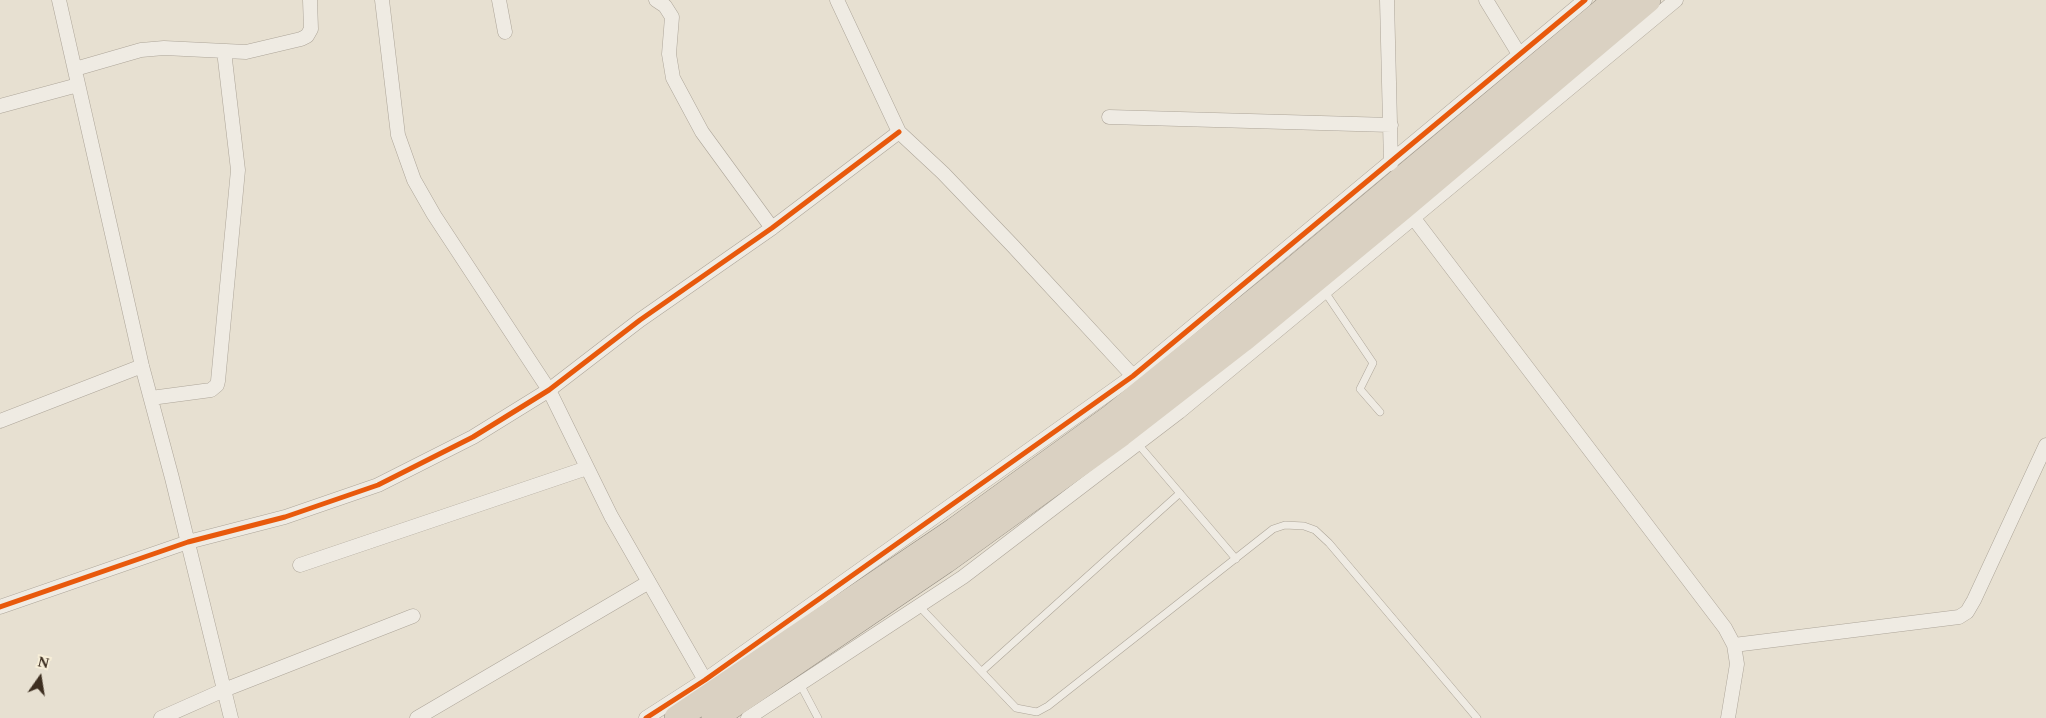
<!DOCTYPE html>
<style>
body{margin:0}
#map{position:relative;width:2046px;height:718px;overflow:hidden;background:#e7e0d1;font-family:Spectral,serif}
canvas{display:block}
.north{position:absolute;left:15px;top:653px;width:50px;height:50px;-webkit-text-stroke:4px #f7eed8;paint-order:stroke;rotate:13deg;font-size:14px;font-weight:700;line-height:20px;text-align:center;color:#3d2e20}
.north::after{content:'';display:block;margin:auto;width:18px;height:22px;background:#3d2e20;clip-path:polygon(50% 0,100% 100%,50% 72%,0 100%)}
</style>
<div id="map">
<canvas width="2046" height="718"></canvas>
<div class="north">N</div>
</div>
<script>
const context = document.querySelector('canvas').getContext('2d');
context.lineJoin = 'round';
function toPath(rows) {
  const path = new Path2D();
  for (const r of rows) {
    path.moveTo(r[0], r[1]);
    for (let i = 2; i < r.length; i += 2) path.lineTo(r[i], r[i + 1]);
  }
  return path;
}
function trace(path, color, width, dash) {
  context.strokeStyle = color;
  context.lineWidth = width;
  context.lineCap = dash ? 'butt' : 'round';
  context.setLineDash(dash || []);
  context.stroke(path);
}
const lane = toPath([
 [1325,292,1373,363,1360,389,1380,412],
 [1138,444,1236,559],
 [919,606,1016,708,1037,712,1048,706,1273,529,1285,525,1304,526,1315,530,1329,543,1477,718],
 [982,671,1180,493],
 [800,684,818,718]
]);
const street = toPath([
 [59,0,142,366,172,478,231,718],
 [382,0,398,135,414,180,434,215,549,390,611,516,705,680],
 [499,0,505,32],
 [656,0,665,6,672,17,669,54,673,78,702,132,772,228],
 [837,0,899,132,943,173,1013,246,1133,376],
 [1387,0,1391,164],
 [1486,0,1519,54],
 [75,69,141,50,164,48,246,52,301,39,307,36,311,29,310,0],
 [0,106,78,85],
 [1109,117,1391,125],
 [1409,212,1725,628,1734,645,1737,664,1728,718],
 [151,398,211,390,217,385,218,381,238,170,224,51],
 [0,421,142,366],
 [300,565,587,468],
 [0,607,188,542,285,517,378,485,473,437,549,390,640,320,772,228,899,132],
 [1734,645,1959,617,1967,612,1974,600,2046,445],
 [161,718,224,690,413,616],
 [417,718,649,582],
 [646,718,705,680,1133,376,1585,0],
 [748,718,963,577,1179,412,1676,0]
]);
const highway = toPath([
 [677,718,955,530,1110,418,1282,279,1616,0],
 [714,718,945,561,1121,434,1242,340,1404,206,1648,0]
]);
const cycleway = toPath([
 [0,607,188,542,285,517,378,485,473,437,549,390,640,320,772,228,899,132],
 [646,718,705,680,1133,376,1585,0]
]);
trace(lane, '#ada599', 8);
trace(street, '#ada599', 15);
trace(highway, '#928b80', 26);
trace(lane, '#efebe3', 7);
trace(street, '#efebe3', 14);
trace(highway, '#dad1c2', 25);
trace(cycleway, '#e8590c', 5);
</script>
